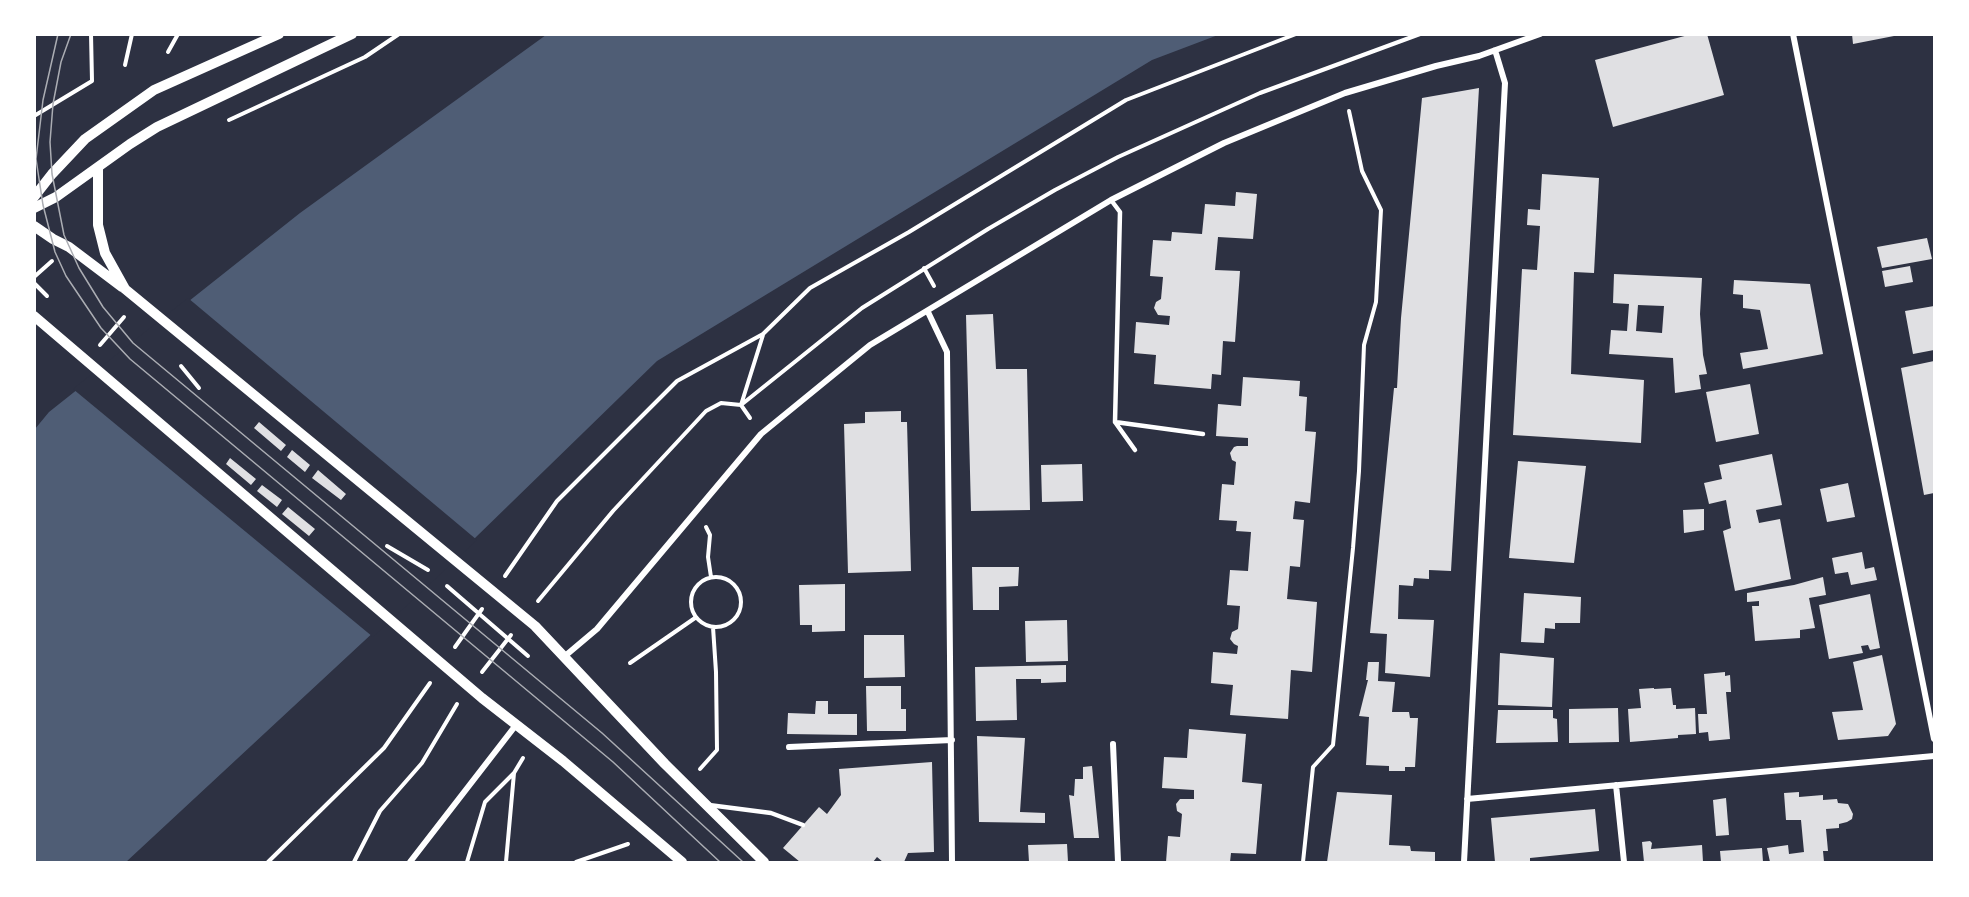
<!DOCTYPE html>
<style>
body{margin:0}
#map{position:relative;width:1969px;height:897px;overflow:hidden;background:#2d3142;font-family:"Work Sans",sans-serif}
canvas{display:block}
.frame{position:absolute;inset:0;border:36px solid #fff;pointer-events:none}
</style>
<div id="map">
<canvas width="1969" height="897"></canvas>
<div class="frame"></div>
</div>
<script>
const context = document.querySelector('canvas').getContext('2d');
context.lineJoin = 'round';
function fill(path, color) {
  context.fillStyle = color;
  context.fill(path, 'evenodd');
}
function toPath(rows) {
  const path = new Path2D();
  for (const r of rows) {
    if (r.length === 3) {
      path.moveTo(r[0] + r[2], r[1]);
      path.arc(r[0], r[1], r[2], 0, 2 * Math.PI);
      continue;
    }
    path.moveTo(r[0], r[1]);
    for (let i = 2; i < r.length; i += 2) path.lineTo(r[i], r[i + 1]);
  }
  return path;
}
function trace(path, color, width, dash) {
  context.strokeStyle = color;
  context.lineWidth = width;
  context.lineCap = dash ? 'butt' : 'round';
  context.setLineDash(dash || []);
  context.stroke(path);
}
const water = toPath([
 [546,35,1218,35,1152,60,657,361,475,538,126,862,35,862,35,429,49,412,300,213]
]);
const pier = toPath([
 [188,298,477,540,373,637,73,389]
]);
const building = toPath([
 [1692,34,1707,34,1724,95,1613,127,1595,60],
 [1852,34,1894,34,1894,36,1853,44],
 [1479,88,1451,571,1429,570,1429,579,1414,578,1413,586,1399,585,1398,619,1434,620,1430,677,1385,673,1387,634,1370,633,1394,388,1397,388,1401,318,1422,98],
 [1542,174,1599,178,1594,273,1574,272,1571,374,1644,380,1641,443,1513,435,1522,269,1537,270,1540,226,1527,225,1528,209,1540,210],
 [1236,192,1257,194,1253,239,1218,237,1215,270,1240,271,1235,342,1223,341,1221,375,1212,374,1211,389,1154,384,1156,355,1134,353,1136,322,1169,325,1170,316,1158,315,1154,308,1156,302,1161,299,1163,277,1150,276,1153,240,1171,241,1172,232,1202,234,1205,204,1235,206],
 [1927,238,1932,259,1882,268,1877,247],
 [1910,266,1913,282,1885,287,1882,271],
 [1614,274,1702,278,1700,314,1703,355,1707,374,1699,375,1701,389,1675,393,1673,358,1609,354,1611,330,1627,331,1629,304,1613,303],
 [1638,305,1664,306,1662,333,1636,331],
 [1734,280,1810,284,1823,354,1743,369,1740,353,1768,349,1760,310,1743,308,1743,295,1733,294],
 [1934,306,1934,350,1913,354,1905,311],
 [993,314,996,369,1027,369,1030,510,971,511,966,315],
 [1934,361,1934,493,1924,495,1901,368],
 [1243,377,1300,381,1299,396,1307,397,1305,431,1316,432,1310,503,1295,501,1293,519,1304,520,1300,567,1290,566,1287,599,1317,602,1312,672,1291,670,1288,719,1230,715,1233,685,1211,683,1213,652,1237,654,1238,646,1234,644,1230,639,1232,632,1238,629,1240,606,1227,605,1230,570,1248,571,1251,532,1236,531,1237,521,1219,520,1222,484,1234,485,1236,462,1232,460,1230,453,1234,447,1237,446,1248,446,1248,438,1216,436,1218,404,1241,406],
 [1750,384,1759,434,1716,442,1706,392],
 [901,411,901,422,907,422,911,571,848,573,844,424,865,423,865,412],
 [259,422,286,445,281,451,254,428],
 [292,450,310,465,305,472,287,457],
 [1772,454,1782,505,1756,510,1759,523,1780,519,1791,579,1735,591,1723,531,1731,528,1726,500,1709,504,1704,483,1722,479,1719,465],
 [230,458,256,479,251,485,226,464],
 [1518,461,1586,466,1574,563,1509,558],
 [1082,464,1083,501,1042,502,1041,465],
 [318,470,346,494,341,500,312,478],
 [1848,483,1855,517,1827,522,1820,489],
 [262,485,282,500,277,507,257,491],
 [288,507,315,529,309,536,282,514],
 [1704,509,1704,530,1684,533,1683,510],
 [1862,552,1865,569,1874,567,1877,580,1851,585,1848,572,1835,574,1832,558],
 [972,567,1019,567,1018,586,999,587,999,610,973,610],
 [1823,577,1826,595,1809,598,1815,628,1800,630,1800,638,1755,641,1752,606,1759,606,1759,601,1747,602,1747,593,1794,585],
 [845,584,845,631,812,632,812,625,800,625,799,585],
 [1524,593,1581,597,1580,623,1555,623,1555,629,1545,628,1544,643,1521,642],
 [1870,594,1880,648,1870,650,1868,645,1861,646,1863,653,1829,659,1819,605],
 [1067,620,1068,661,1026,662,1025,621],
 [864,635,904,635,905,677,864,678],
 [1500,653,1554,658,1552,707,1498,705],
 [1882,655,1896,724,1888,736,1838,740,1832,712,1863,710,1853,662],
 [1368,662,1379,662,1378,681,1395,682,1392,712,1409,712,1410,718,1418,718,1415,767,1405,767,1405,771,1389,771,1389,766,1366,765,1369,717,1359,716,1368,680,1366,680],
 [1066,665,1066,682,1041,683,1041,679,1016,679,1017,720,976,721,975,667],
 [1725,672,1725,676,1730,675,1731,692,1726,692,1730,739,1709,741,1708,732,1699,733,1698,714,1707,714,1704,674],
 [866,686,901,686,901,709,906,709,906,731,867,731],
 [1654,688,1654,689,1671,688,1673,705,1676,705,1676,709,1695,708,1696,734,1678,735,1678,738,1630,742,1628,709,1641,708,1639,689],
 [816,701,828,701,828,714,857,714,857,735,787,734,788,713,815,714],
 [1618,708,1619,742,1569,743,1569,709],
 [1498,710,1553,710,1553,718,1557,719,1558,742,1496,743],
 [1189,729,1246,734,1242,782,1262,784,1256,854,1231,853,1230,862,1166,862,1168,836,1180,837,1182,814,1177,811,1176,804,1180,799,1194,799,1194,790,1162,788,1164,757,1187,758],
 [977,736,1025,738,1020,812,1045,813,1045,823,979,822],
 [932,762,934,852,908,853,904,862,883,862,877,857,873,862,800,862,783,848,819,807,827,814,841,795,839,769],
 [1092,766,1099,838,1074,838,1069,795,1074,796,1075,779,1083,779,1083,767],
 [1337,792,1392,795,1389,845,1410,846,1411,851,1435,852,1435,862,1327,862],
 [1799,792,1799,797,1823,795,1823,800,1837,799,1838,803,1848,804,1853,814,1852,819,1847,822,1839,824,1839,828,1826,829,1828,851,1823,851,1824,862,1770,862,1767,848,1788,845,1789,854,1804,852,1801,820,1786,820,1784,793],
 [1726,798,1729,835,1716,836,1713,800],
 [1595,809,1599,851,1530,858,1530,862,1495,862,1491,818],
 [1650,841,1652,843,1651,849,1702,845,1703,862,1644,862,1642,842],
 [1067,844,1068,862,1029,862,1028,845],
 [1762,848,1763,862,1721,862,1720,851]
]);
const path = toPath([
 [168,52,178,34],
 [125,65,132,34],
 [34,116,92,81,91,34],
 [229,120,365,57,399,34],
 [924,268,934,286],
 [34,277,52,261],
 [34,283,47,296],
 [100,345,124,317],
 [181,366,199,388],
 [741,405,862,308,988,229,1055,190,1118,157,1260,93,1420,34],
 [741,405,763,335],
 [706,527,710,535,708,557,711,577],
 [387,546,428,570],
 [505,576,557,501,677,381,763,334,810,288,909,232,1126,100,1296,34],
 [716,602,25],
 [447,586,528,656],
 [538,601,613,511,706,411,721,403,741,405,750,418],
 [455,647,482,609],
 [630,663,695,618],
 [482,672,511,635],
 [700,769,717,750,716,672,713,627],
 [268,862,384,748,430,683],
 [354,862,380,811,422,763,457,704],
 [467,862,485,802,514,773],
 [506,862,514,773,523,758],
 [576,862,628,844],
 [1303,862,1313,767,1333,745,1353,548,1359,471,1364,345,1376,302,1381,210,1362,171,1349,111]
]);
const service = toPath([
 [1111,200,1120,212,1115,422,1135,450],
 [1115,422,1203,434],
 [709,805,771,813,803,825]
]);
const minor = toPath([
 [1793,34,1934,739],
 [928,312,947,352,952,862],
 [565,656,597,629,761,434,870,345,1111,200,1224,143,1345,93,1436,66,1479,56,1540,34],
 [1113,744,1118,862],
 [789,747,952,740],
 [1616,785,1624,862],
 [1467,799,1934,756],
 [410,862,516,725],
 [1464,862,1505,83,1495,50]
]);
const tertiary = toPath([
 [98,168,98,225,105,253,125,289,535,626,665,764,764,862],
 [34,197,52,174,85,139,154,90,279,34],
 [34,208,56,197,130,144,157,127,352,34],
 [34,226,53,239,69,247,122,287],
 [34,316,482,698,563,761,682,862]
]);
const tram = toPath([
 [58,34,43,100,36,159,43,205,55,252,66,276,101,328,130,359,613,762,720,862],
 [71,34,61,62,53,104,50,142,52,174,64,235,79,268,103,307,133,343,602,733,743,862]
]);
fill(water, '#4f5d75');
fill(pier, '#2d3142');
fill(building, '#e0e0e3');
trace(path, '#fff', 4);
trace(service, '#fff', 4.5);
trace(minor, '#fff', 6);
trace(tertiary, '#fff', 10);
trace(tram, '#abadb3', 1.5);
</script>
